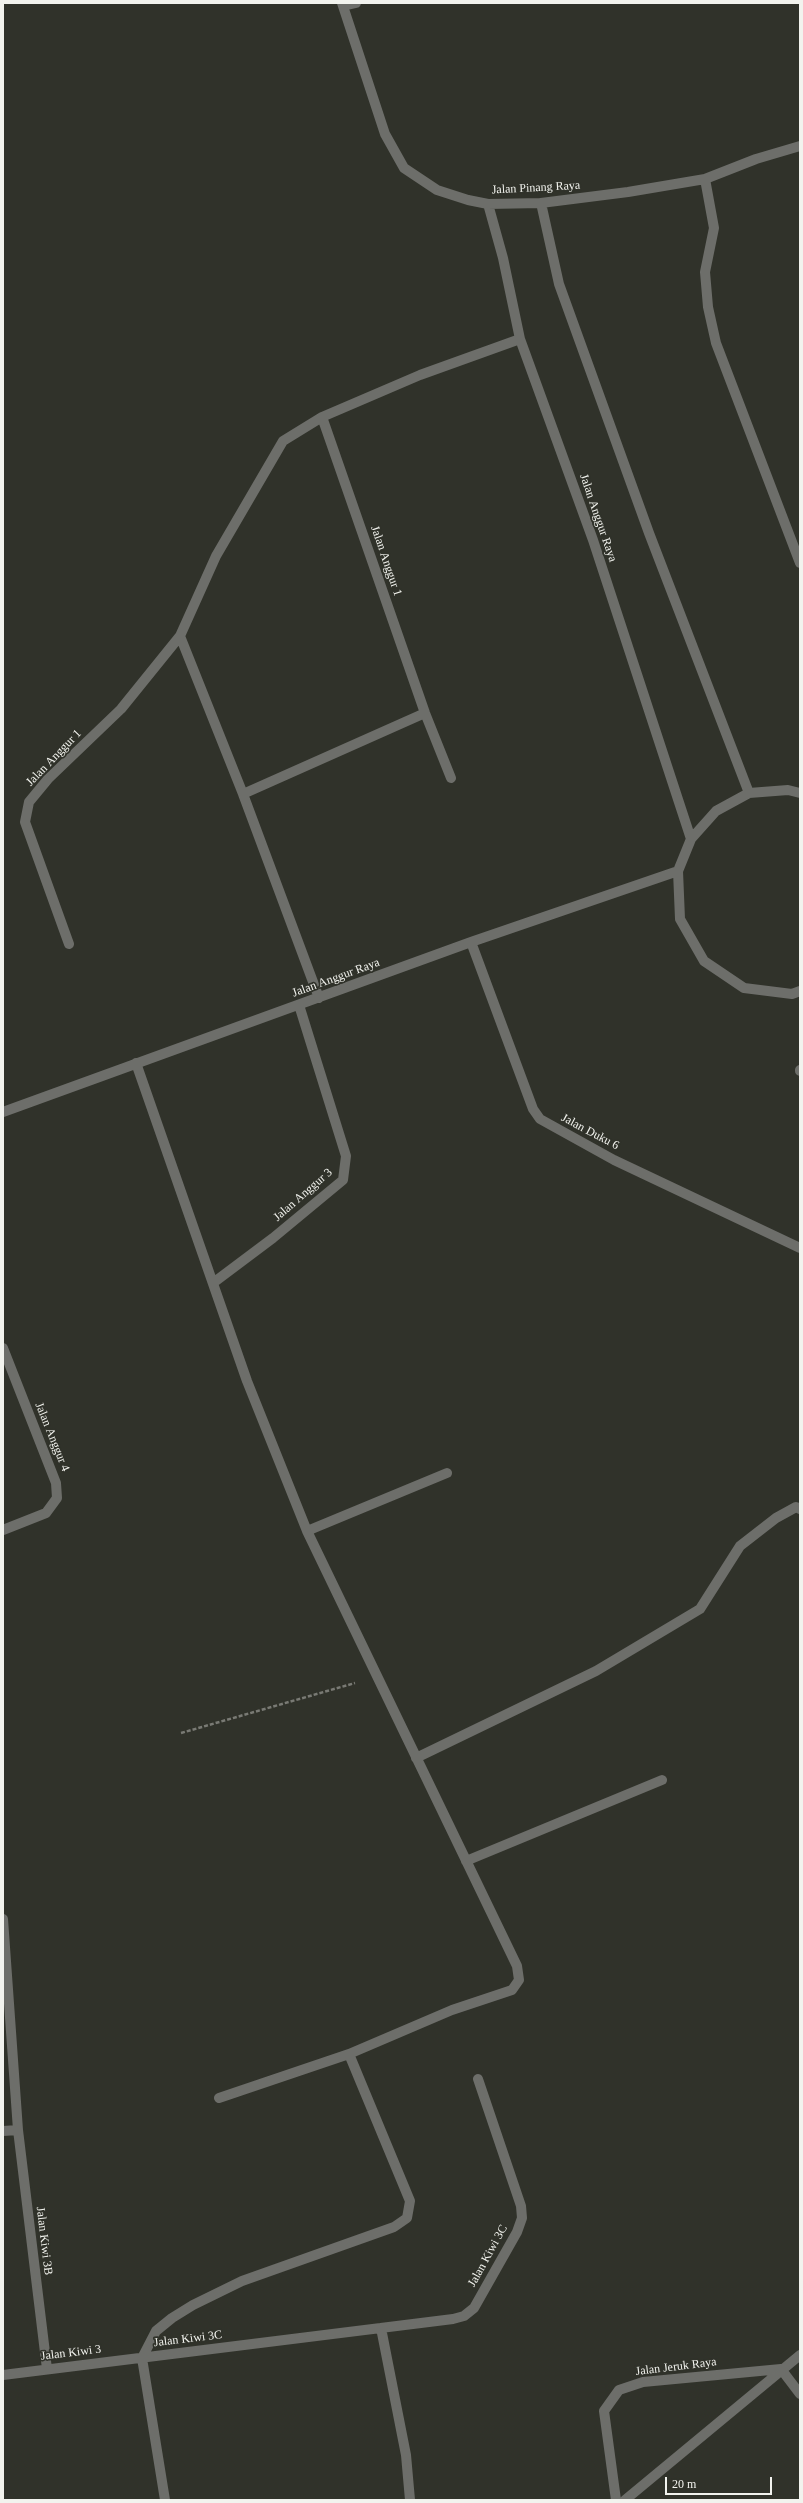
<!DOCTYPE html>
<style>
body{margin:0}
#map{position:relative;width:803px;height:2503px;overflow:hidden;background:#30322a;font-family:"Times New Roman",serif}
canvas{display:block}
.frame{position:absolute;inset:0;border:4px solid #f2f3ee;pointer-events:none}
.scale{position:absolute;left:665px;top:2477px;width:107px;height:18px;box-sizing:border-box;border:2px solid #f2f3ee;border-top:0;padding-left:5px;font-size:12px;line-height:14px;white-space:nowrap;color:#f2f3ee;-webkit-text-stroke:3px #30322a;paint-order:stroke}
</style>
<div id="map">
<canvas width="803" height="2503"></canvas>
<div class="frame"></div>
<div class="scale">20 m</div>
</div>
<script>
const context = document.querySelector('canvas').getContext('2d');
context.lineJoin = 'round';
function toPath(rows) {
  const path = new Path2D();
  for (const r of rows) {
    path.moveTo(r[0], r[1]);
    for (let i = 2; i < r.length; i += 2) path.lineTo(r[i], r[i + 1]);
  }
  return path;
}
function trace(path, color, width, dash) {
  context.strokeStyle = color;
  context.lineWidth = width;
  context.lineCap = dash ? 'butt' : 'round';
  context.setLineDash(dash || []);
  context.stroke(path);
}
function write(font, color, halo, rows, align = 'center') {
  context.font = font + ' "Times New Roman",serif';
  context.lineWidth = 3.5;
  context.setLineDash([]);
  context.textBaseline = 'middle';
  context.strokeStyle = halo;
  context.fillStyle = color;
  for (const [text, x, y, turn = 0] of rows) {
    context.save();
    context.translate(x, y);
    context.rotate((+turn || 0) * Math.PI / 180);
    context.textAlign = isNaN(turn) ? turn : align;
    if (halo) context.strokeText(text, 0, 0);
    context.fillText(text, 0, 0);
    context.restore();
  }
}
const path = toPath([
 [181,1733,355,1683]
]);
const minor = toPath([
 [342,3,385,134,404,168,437,190,468,200,488,204,541,203,628,192,705,179,756,159,800,146],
 [343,6,356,3],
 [705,179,714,228,705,272,708,307,716,343,800,563],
 [541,203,559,284,649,533,749,793],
 [488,204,503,258,520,339,593,540,691,839],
 [322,417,425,713,451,778],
 [180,636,243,794,319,998],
 [800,793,788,790,749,793,716,811,691,839,678,871,680,919,704,961,744,988,792,994,800,991],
 [243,794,425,713],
 [471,942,533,1109,540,1119,614,1160,800,1248],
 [69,944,25,822,29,802,48,779,121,709,180,636,216,556,283,441,322,417,420,375,520,339],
 [136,1063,247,1381,307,1531,517,1966,519,1980,512,1990,452,2010,349,2054,219,2098],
 [800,1071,800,1070],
 [3,1112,471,942,678,871],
 [213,1283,273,1238,343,1180,346,1156,299,1005],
 [3,1348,56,1483,57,1498,46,1513,3,1530],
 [307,1531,447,1473],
 [416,1758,596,1671,700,1609,740,1546,776,1518,796,1507,800,1509],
 [466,1861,662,1780],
 [3,1919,18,2130,47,2369],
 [3,2131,18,2130],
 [381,2328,406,2455,410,2500],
 [3,2375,453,2319,464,2316,474,2308,517,2232,522,2218,521,2206,478,2079],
 [165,2500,142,2358,156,2331,172,2318,193,2305,242,2281,394,2227,407,2218,410,2201,349,2054],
 [616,2500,604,2411,619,2390,643,2382,781,2369,800,2394],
 [625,2500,800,2355]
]);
const streetNames = [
 ["Jalan Pinang Raya",536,188,-3],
 ["Jalan Anggur Raya",598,518,71],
 ["Jalan Anggur 1",386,561,71],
 ["Jalan Anggur 1",54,758,-46],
 ["Jalan Anggur Raya",336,978,-20],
 ["Jalan Duku 6",590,1132,28],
 ["Jalan Anggur 3",303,1195,-41],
 ["Jalan Anggur 4",52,1437,68],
 ["Jalan Kiwi 3B",44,2241,83],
 ["Jalan Kiwi 3C",488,2256,-61],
 ["Jalan Kiwi 3C",188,2339,-7],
 ["Jalan Kiwi 3",71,2353,-7],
 ["Jalan Jeruk Raya",676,2367,-7]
];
trace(path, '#797a74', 2.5, [4, 2]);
trace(minor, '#6d6e6a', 10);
write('12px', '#f2f3ee', '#30322a', streetNames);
</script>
